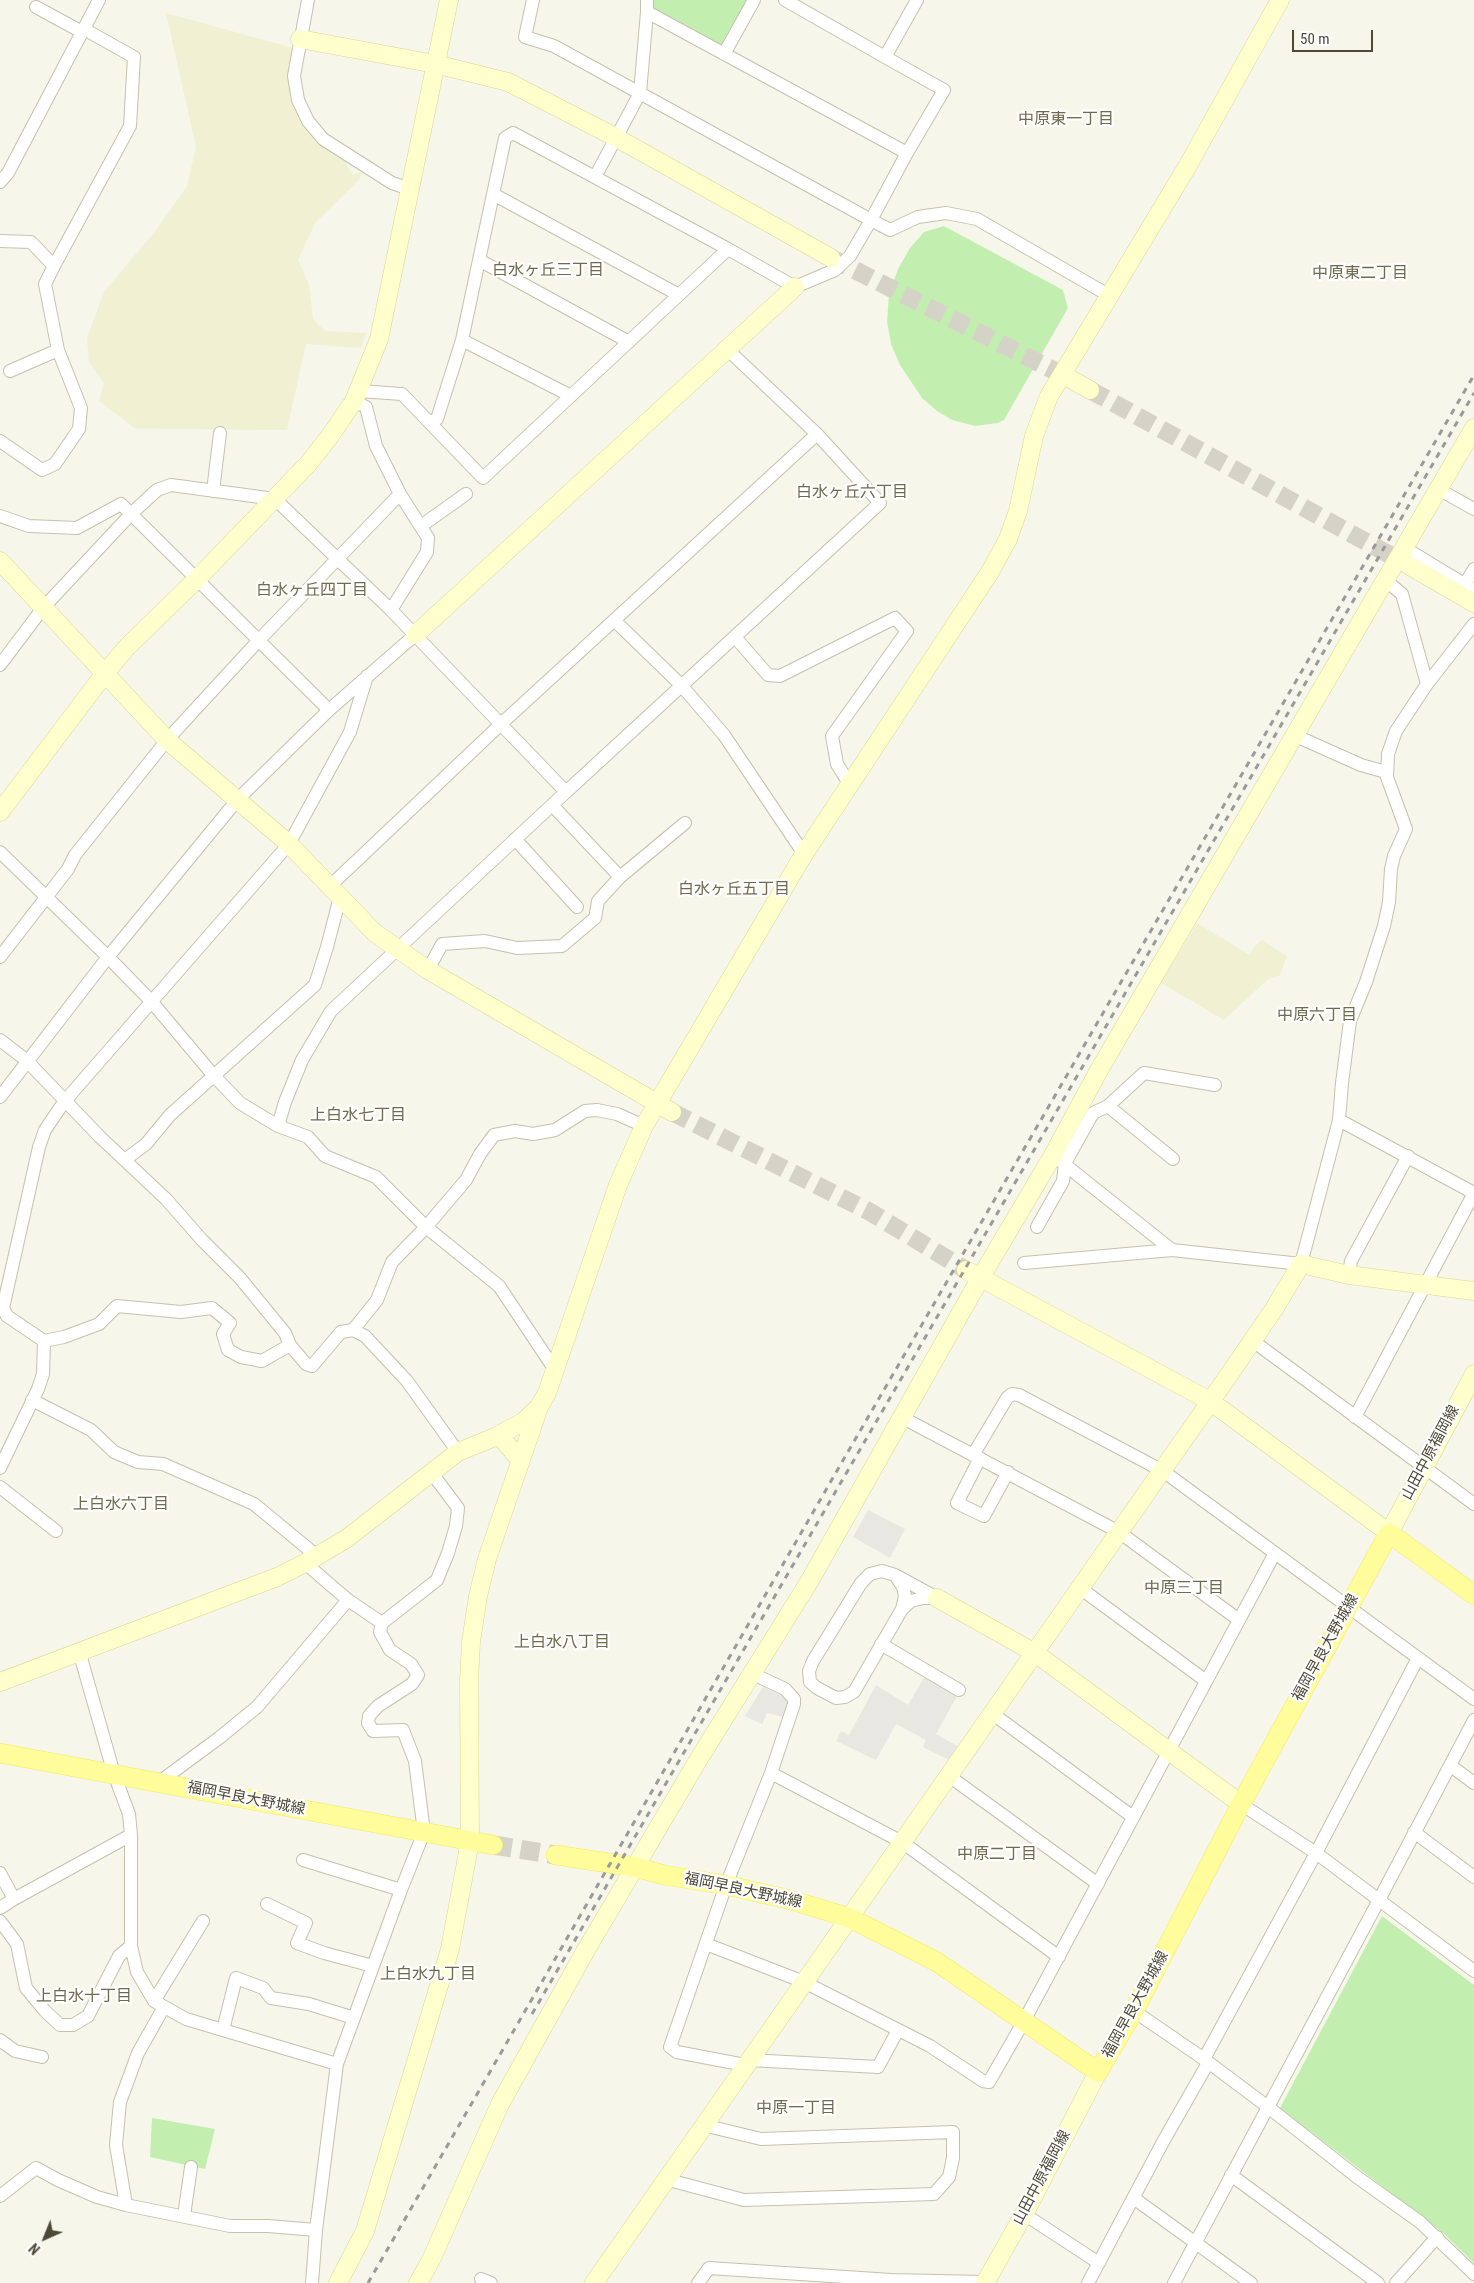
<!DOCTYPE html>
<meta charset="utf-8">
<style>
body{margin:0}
#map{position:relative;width:1474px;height:2283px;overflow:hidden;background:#f7f6eb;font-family:"Roboto Condensed",sans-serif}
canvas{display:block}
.north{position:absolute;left:20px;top:2213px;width:50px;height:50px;-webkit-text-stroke:4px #fff;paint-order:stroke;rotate:224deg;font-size:14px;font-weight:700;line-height:20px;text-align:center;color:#4c4937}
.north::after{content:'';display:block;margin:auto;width:18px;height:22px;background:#4c4937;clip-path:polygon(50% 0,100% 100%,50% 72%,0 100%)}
.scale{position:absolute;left:1292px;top:30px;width:81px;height:22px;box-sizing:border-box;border:2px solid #4c4937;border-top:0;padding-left:6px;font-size:15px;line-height:18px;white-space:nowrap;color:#4c4937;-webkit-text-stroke:4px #fff;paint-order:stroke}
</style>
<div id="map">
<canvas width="1474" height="2283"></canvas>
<div class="north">N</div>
<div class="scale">50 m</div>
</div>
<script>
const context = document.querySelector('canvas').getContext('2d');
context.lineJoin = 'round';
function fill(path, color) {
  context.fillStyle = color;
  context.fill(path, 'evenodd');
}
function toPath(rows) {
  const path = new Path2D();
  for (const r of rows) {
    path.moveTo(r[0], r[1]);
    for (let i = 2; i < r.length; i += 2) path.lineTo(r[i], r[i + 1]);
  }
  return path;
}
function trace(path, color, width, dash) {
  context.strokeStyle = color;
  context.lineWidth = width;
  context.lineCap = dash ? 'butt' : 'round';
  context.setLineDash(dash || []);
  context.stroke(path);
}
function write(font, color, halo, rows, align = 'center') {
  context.font = font + ' "Roboto Condensed","Noto Sans JP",sans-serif';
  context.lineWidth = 4.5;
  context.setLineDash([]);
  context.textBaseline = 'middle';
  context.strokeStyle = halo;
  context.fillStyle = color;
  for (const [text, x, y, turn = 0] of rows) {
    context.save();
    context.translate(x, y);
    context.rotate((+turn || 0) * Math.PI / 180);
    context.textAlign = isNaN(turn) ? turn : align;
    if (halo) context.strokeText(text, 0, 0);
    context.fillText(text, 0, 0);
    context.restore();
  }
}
const education = toPath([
 [166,13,293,48,289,78,291,101,305,126,347,160,347,166,353,175,363,171,359,180,315,223,298,260,309,284,313,319,325,331,366,333,361,348,306,344,287,430,136,429,99,401,104,383,89,362,87,338,104,292,157,229,187,186,196,147],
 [1197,923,1250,955,1255,946,1262,940,1287,956,1280,975,1267,980,1224,1020,1161,983]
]);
const green = toPath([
 [652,0,748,0,722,47,652,8],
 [944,226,1063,290,1068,308,1004,420,998,423,975,426,952,420,937,411,922,398,900,365,891,344,887,322,889,294,898,269,910,248,924,232],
 [1382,1916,1474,1985,1474,2263,1442,2232,1280,2108],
 [152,2118,215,2129,205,2169,150,2157]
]);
const parking = toPath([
 [868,1510,905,1529,890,1558,853,1537],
 [925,1676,957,1696,936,1734,961,1748,951,1761,923,1747,926,1740,896,1724,876,1760,836,1741,841,1731,849,1735,876,1685,908,1705],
 [763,1687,786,1698,789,1703,783,1717,767,1713,762,1724,745,1716]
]);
const secondaryTunnel = toPath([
 [831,258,1067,377],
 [1090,390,1408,565],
 [672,1112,870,1212,966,1270]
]);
const primaryTunnel = toPath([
 [493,1845,556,1855]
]);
const street = toPath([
 [308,0,294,76,298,100,308,121,323,139,392,183,410,189],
 [533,0,525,37,554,46,871,220,907,153,944,90,885,57],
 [647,0,647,12,907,153],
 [785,0,885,57,917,0],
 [36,7,82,32],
 [724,54,754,0],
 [595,177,640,93,647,12],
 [0,182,8,173,99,0],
 [493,194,679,295],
 [0,241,31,242,54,266,45,284,58,350,81,408,79,429,55,464,42,470,0,441],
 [479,260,629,342],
 [54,266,130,126,134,57,84,29],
 [462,340,571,396],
 [10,371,58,350],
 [359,391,402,394,483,478,728,249,795,287,835,270,850,256,871,220,890,230,918,217,946,213,977,219,1110,296],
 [430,422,437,419,462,340,505,138,513,133,728,249],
 [1438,489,1474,509],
 [213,491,220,433],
 [0,516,29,526,77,528,121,504,329,710],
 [421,526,466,494],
 [1403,547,1474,590],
 [1384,579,1402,594,1427,684],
 [1465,584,1474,569],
 [391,610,427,552,428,538,400,494],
 [614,620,681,685,724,735,804,854],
 [735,637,768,675,780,676,895,618,907,631,832,736,837,764,850,785],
 [0,665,43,608,131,514,157,490,171,485,275,499,391,610,566,792,331,1011,302,1060,285,1102,278,1126],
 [1296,736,1361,765,1386,772],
 [566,792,880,503,817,434],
 [552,805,620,877],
 [515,839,577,907],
 [0,852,108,957,151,1001,214,1076,240,1103,278,1126,308,1137,325,1156,376,1177,426,1227,499,1286,555,1370],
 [329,887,501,724,817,434,727,349],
 [0,957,68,869,75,855,167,740,259,640,400,494,376,446,366,407,354,401],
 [428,970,442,944,485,941,517,948,562,946,595,918,598,901,620,877,685,823],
 [0,1040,26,1060,100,1137,166,1199,202,1240,240,1278,285,1333,290,1345,306,1364,312,1366,341,1332,353,1330,365,1336,407,1381,458,1452],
 [0,1097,108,957,238,799,329,710,415,635],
 [1108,1106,1173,1159],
 [1339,1120,1474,1193],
 [126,1159,146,1144,170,1115,315,985,327,947,340,897],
 [1059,1160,1172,1250],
 [1037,1227,1063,1181,1065,1163,1093,1113,1108,1106,1144,1073,1215,1085],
 [1024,1263,1172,1250,1301,1264,1339,1120,1342,1083,1350,1021,1366,982,1384,926,1389,902,1391,869,1394,856,1406,829,1387,777,1388,754,1396,731,1427,684,1474,624],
 [1349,1275,1351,1261,1408,1156],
 [353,1330,377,1300,392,1262,426,1227,466,1180,480,1154,494,1135,515,1131,533,1134,555,1130,585,1111,597,1110,617,1114,644,1126],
 [44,1341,64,1337,99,1324,117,1306,181,1312,212,1308,230,1323,223,1334,228,1350,241,1357,262,1361,290,1345],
 [1253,1341,1474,1504],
 [32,1400,91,1430,114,1452,138,1462,163,1464,254,1504,317,1556],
 [1355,1417,1474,1193],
 [903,1418,1119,1532,1239,1620],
 [973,1455,1007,1398,1012,1394,1019,1395,1163,1471,1474,1699],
 [980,1458,957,1503,984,1516,1008,1472],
 [0,1468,38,1389,43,1374,44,1341,7,1316,3,1308,39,1147,45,1130,64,1102,289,844,350,732,367,676],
 [0,1487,56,1531],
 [305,1563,348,1600,382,1623,380,1632,390,1650,411,1664,418,1675,412,1684,378,1706,369,1716,368,1723,373,1731,403,1730,415,1761,424,1832,401,1890,337,2064,316,2230],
 [895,1575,903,1587,905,1596,902,1609,854,1692,845,1697,836,1698,817,1688,810,1682,809,1671,813,1661,861,1583,870,1574,882,1571,895,1575,937,1598],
 [1080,1588,1206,1681],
 [902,1609,911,1601,923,1598,936,1598],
 [382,1623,437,1580,448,1553,456,1526,458,1508,431,1472],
 [881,1644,959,1690],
 [79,1651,114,1774,129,1814,131,1835,131,1946,137,1972,154,2001,186,2019,337,2064],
 [993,1714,1133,1817],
 [1451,1766,1474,1783],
 [771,1773,902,1842,1059,1957],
 [949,1776,1098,1884],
 [158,1783,219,1738,257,1707,348,1600],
 [1241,1804,1316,1853,1379,1900,1474,1720],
 [1414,1832,1474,1877],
 [303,1860,401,1890],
 [0,1873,14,1899,0,1908],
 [14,1899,131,1835],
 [267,1904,306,1923,297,1943,324,1953,373,1966],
 [0,1921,17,1944,26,1988,45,2011,60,2025,73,2025,88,2016,119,1956,131,1946],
 [706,1944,804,1982,930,2046,983,2081,989,2082,1024,2021,1275,1553],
 [154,2001,203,1921],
 [1134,2011,1204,2059,1268,2107,1379,1900,1474,1971],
 [223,2030,236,1978,263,1988,271,1998,309,2004,354,2018],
 [0,2040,15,2051,42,2057],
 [1204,2059,1316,1853,1418,1658],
 [749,2060,878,2067,898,2030],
 [745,2065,677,2052,670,2047,726,1885,771,1773,794,1704,794,1699,785,1689,753,1674],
 [1231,2175,1378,2283],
 [665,2179,744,2200,934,2194,949,2177,953,2158,953,2132,761,2139,703,2125],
 [0,2196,36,2168,58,2180,97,2197,126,2205,230,2226,268,2226,316,2230,312,2283],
 [1135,2199,1251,2283],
 [126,2205,116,2145,120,2102,138,2053,164,2007],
 [1024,2214,1099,2263],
 [184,2216,191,2167],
 [481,2279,491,2283],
 [698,2283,709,2268,891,2280,985,2282],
 [1088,2283,1164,2140,1208,2063],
 [1174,2283,1268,2107,1357,2177,1420,2222,1474,2274],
 [1396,2283,1437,2237]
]);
const secondary = toPath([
 [300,39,435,64,508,82,617,138,831,258],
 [1067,377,1090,390],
 [0,561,167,740,289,844,375,933,428,970,672,1112],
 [1408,565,1474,603],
 [415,635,795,287],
 [0,812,106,672,127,647,196,580,308,464,330,436,354,401,379,339,449,0],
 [966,1270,1210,1401,1389,1533,1474,1374],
 [499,1435,521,1461],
 [937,1598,1035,1653,1241,1804],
 [0,1682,277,1577,305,1563,346,1539,458,1452,495,1437,523,1422,539,1407,547,1393,618,1185,644,1126,804,854,990,572,1008,539,1018,511,1034,436,1049,396,1187,167,1280,0],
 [338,2283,365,2231,450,1949,470,1841,469,1681,471,1642,478,1596,487,1559,538,1410],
 [418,2283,431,2260,500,2104,586,1950,700,1757,809,1582,981,1277,1052,1157,1098,1072,1474,428],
 [594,2283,1231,1372,1274,1309,1301,1264,1349,1275,1474,1291],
 [985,2283,1024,2214,1098,2072]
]);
const primary = toPath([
 [0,1753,493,1845],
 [556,1855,635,1867,664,1875,726,1885,791,1900,850,1918,937,1962,1098,2072,1134,2011,1241,1804,1389,1533,1474,1595]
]);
const rail = toPath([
 [532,2014,1474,393],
 [368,2283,849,1450,1474,375]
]);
const streetNames = [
 ["山田中原福岡線",1431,1453,-62],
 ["福岡早良大野城線",1326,1648,-61],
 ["福岡早良大野城線",246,1799,11],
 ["福岡早良大野城線",743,1891,12],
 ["福岡早良大野城線",1136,2005,-61],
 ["山田中原福岡線",1042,2178,-62]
];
const neighbourhoodNames = [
 ["中原東一丁目",1066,120],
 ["白水ヶ丘三丁目",548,271],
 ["中原東二丁目",1360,274],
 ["白水ヶ丘六丁目",852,493],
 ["白水ヶ丘四丁目",312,591],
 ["白水ヶ丘五丁目",734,890],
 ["中原六丁目",1317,1016],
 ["上白水七丁目",358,1116],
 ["上白水六丁目",121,1505],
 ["中原三丁目",1184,1589],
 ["上白水八丁目",562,1643],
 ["中原二丁目",997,1855],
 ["上白水九丁目",428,1975],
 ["上白水十丁目",84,1997],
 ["中原一丁目",796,2109]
];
fill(education, '#f1f0d3');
fill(green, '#c2efb0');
fill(parking, '#e8e7e2');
trace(secondaryTunnel, '#d5d3c7', 18, [18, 9]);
trace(primaryTunnel, '#d5d3c7', 19, [19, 9]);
trace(street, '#c4c2ac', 14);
trace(secondary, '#d8d794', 19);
trace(primary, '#f1eb5e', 20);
trace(street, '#fff', 12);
trace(secondary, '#feffcc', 18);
trace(primary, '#fffc9b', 19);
trace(rail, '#9a9a9a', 3, [6, 6]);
write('15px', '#4c4937', '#fff', streetNames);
write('16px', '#706b4d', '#fff', neighbourhoodNames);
</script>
